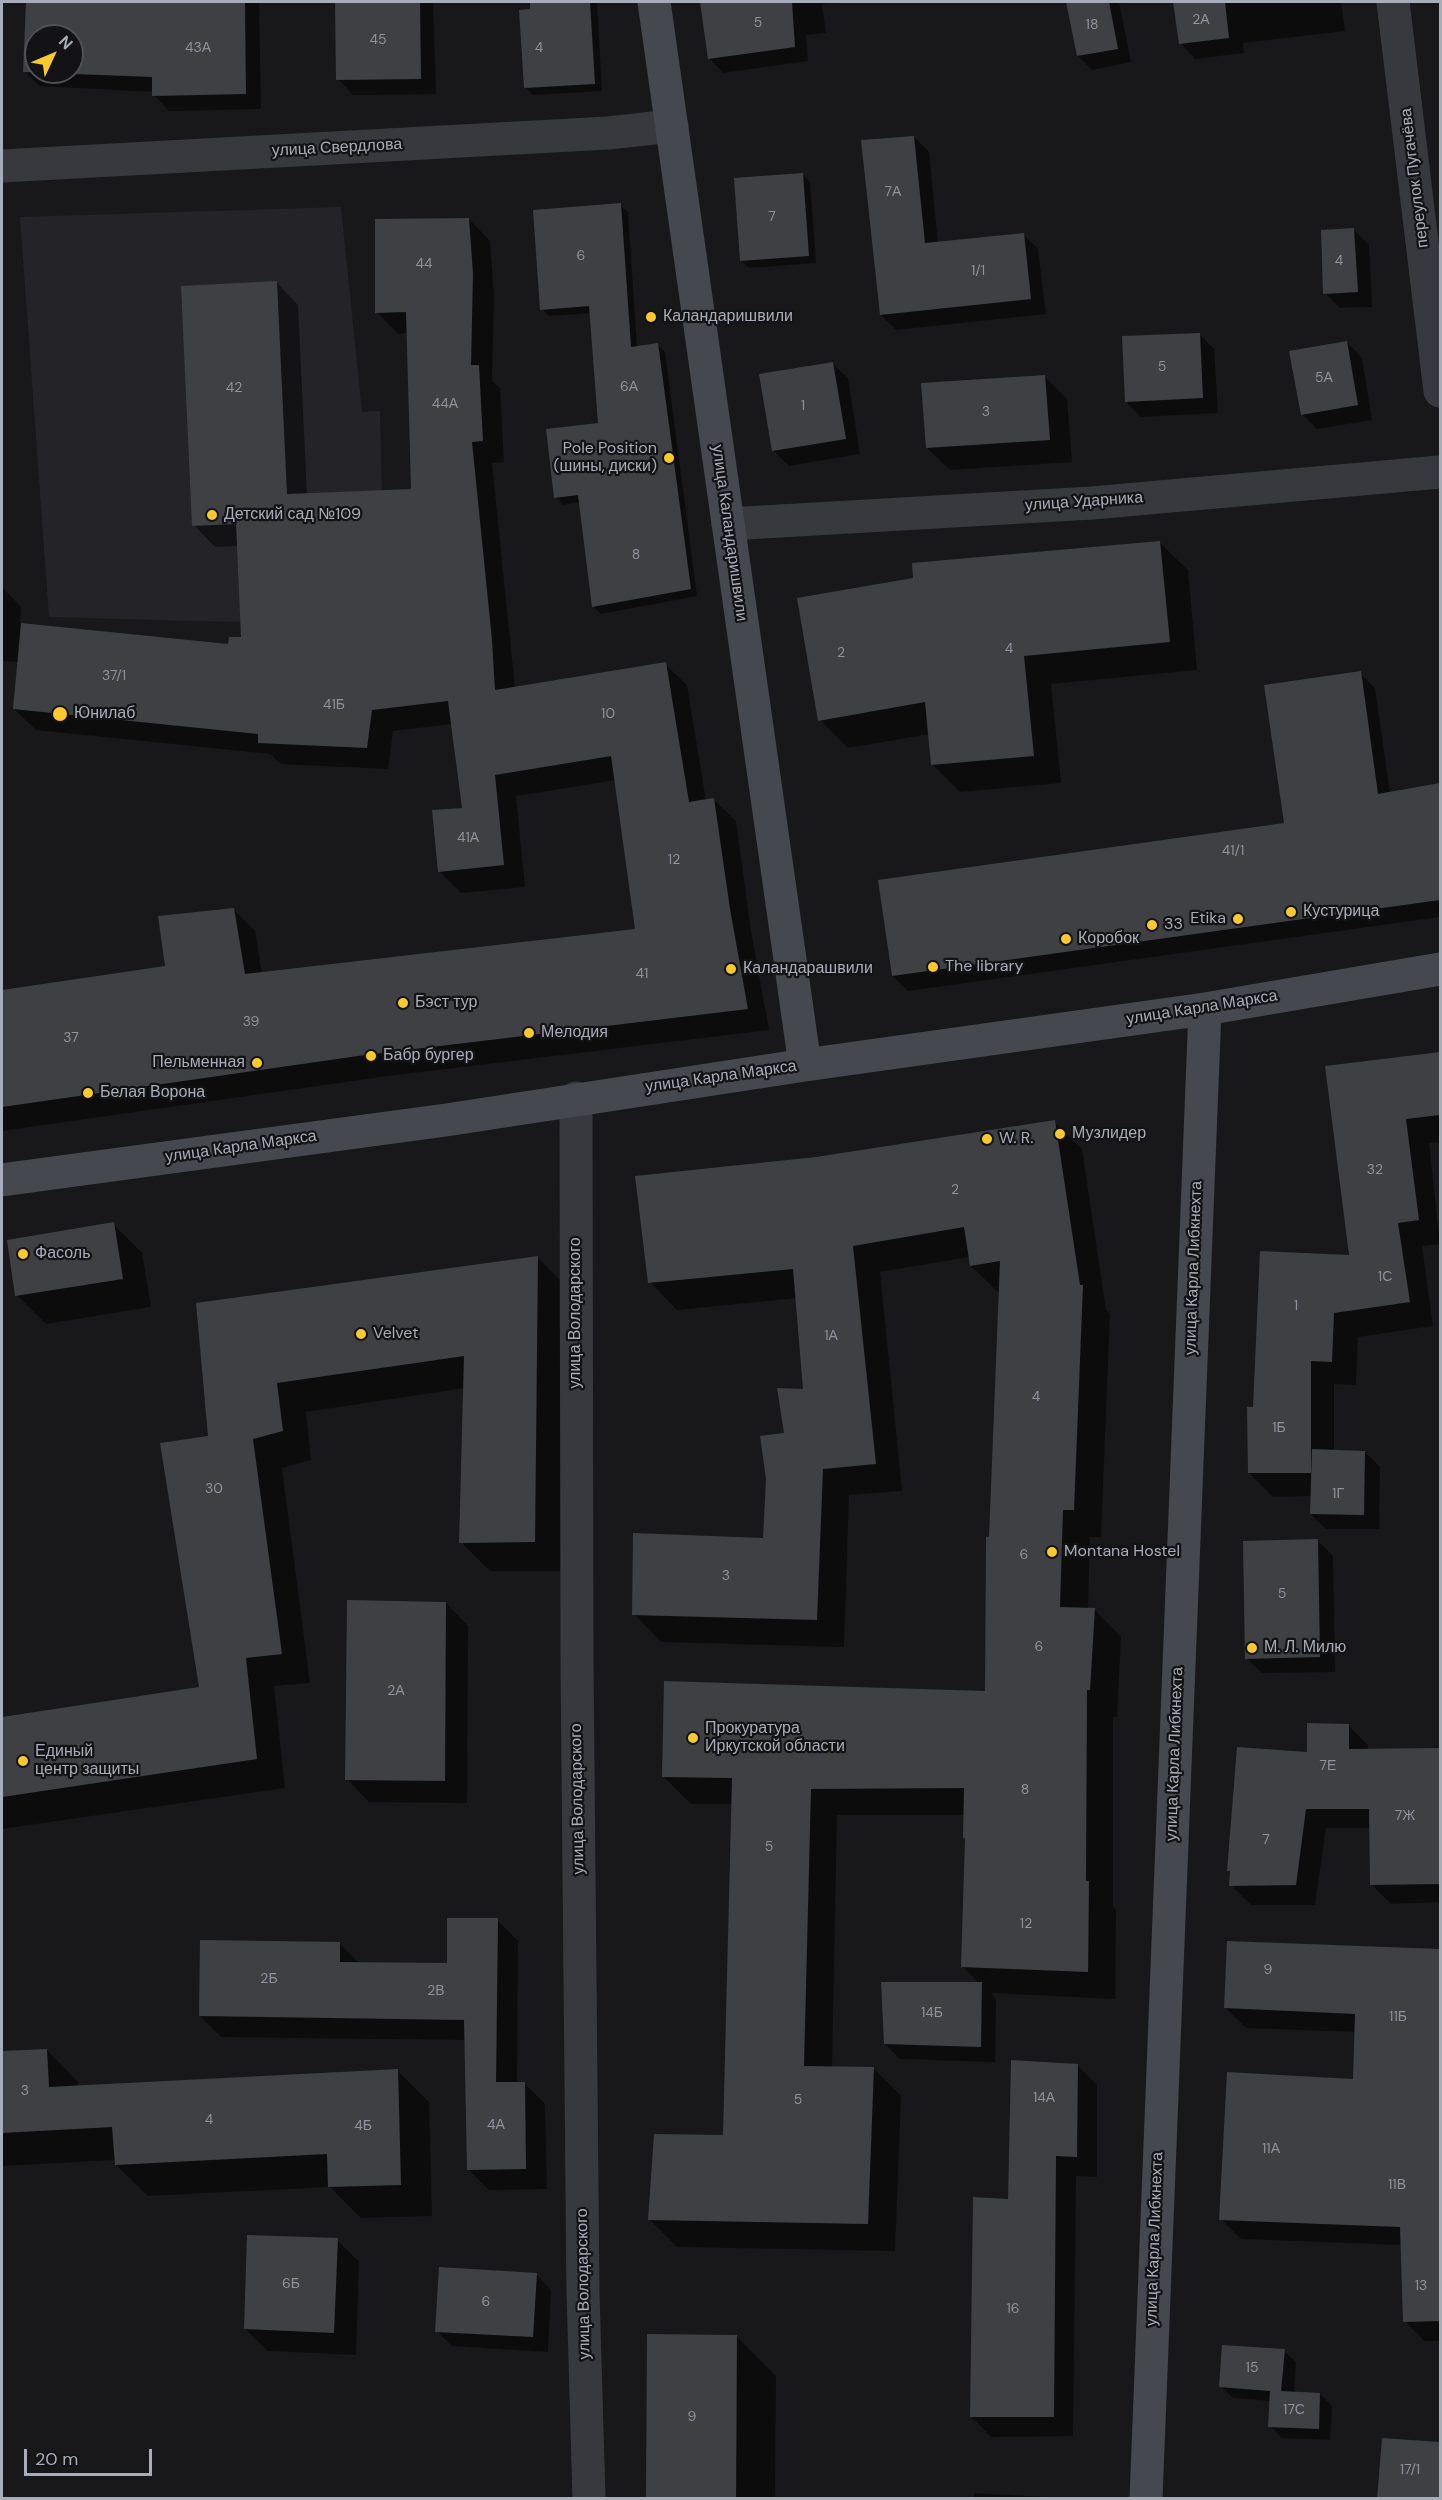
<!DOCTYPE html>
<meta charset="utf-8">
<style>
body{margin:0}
#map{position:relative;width:1442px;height:2500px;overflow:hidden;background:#18181a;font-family:"DM Sans",sans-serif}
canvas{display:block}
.frame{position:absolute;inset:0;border:3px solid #a9adba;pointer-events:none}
.north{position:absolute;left:24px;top:24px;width:60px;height:60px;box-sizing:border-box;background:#131315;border:2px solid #4f5157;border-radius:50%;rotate:46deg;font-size:16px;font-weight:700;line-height:24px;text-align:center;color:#a9adba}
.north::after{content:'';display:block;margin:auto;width:21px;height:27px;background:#fac82f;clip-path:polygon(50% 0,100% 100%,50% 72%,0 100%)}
.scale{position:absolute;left:24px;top:2449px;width:128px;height:27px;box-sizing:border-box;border:3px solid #a9adba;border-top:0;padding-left:8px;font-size:18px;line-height:21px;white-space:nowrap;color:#a9adba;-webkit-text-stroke:4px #131315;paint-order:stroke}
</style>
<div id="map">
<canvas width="1442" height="2500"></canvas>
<div class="frame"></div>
<div class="north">N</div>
<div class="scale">20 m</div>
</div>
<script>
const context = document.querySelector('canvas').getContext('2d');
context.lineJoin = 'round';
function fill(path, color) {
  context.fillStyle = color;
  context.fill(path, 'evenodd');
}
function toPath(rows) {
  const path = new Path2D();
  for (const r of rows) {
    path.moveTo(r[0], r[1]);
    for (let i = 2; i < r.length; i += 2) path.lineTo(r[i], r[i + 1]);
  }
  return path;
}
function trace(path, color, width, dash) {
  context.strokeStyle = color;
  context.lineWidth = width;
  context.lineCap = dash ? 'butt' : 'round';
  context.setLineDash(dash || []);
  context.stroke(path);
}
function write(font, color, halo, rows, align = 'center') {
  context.font = font + ' "DM Sans",sans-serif';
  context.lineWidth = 4.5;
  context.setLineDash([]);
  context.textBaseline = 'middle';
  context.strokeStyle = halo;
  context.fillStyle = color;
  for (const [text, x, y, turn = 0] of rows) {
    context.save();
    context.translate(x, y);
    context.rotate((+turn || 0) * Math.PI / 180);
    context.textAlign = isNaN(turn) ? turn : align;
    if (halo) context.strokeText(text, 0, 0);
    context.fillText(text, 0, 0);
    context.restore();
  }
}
const built = toPath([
 [341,207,362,412,380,411,385,626,49,617,20,217]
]);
const shadow = toPath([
 [27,2,259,2,261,109,169,111,154,95,153,92,40,86,24,71],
 [36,36,72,36,72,72,36,72],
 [337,2,433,2,436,94,353,95,338,79],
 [531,2,597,2,602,91,533,95,526,88],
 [710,2,843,2,822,4,826,33,806,35,808,61,723,73,710,59,702,3],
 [1067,2,1119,2,1131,62,1092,70,1078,56],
 [1174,2,1341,2,1345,31,1243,43,1244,53,1195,59,1180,43],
 [914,137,929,152,938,243,1023,234,1038,249,1046,314,896,330,881,315],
 [803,175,810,182,816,263,749,268,741,260],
 [620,205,628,212,637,347,658,345,665,352,697,596,601,614,593,606,581,502,563,505,556,497,600,425,591,313,549,316,542,309],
 [469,219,490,241,494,296,492,381,500,388,504,462,492,463,515,688,665,664,687,685,706,801,714,800,736,821,751,931,769,1030,388,1076,2,1131,2,995,64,988,167,967,233,909,255,931,262,974,637,930,616,780,516,796,525,887,461,893,439,871,464,809,453,724,393,731,388,769,281,764,270,754,36,730,14,709,19,662,2,661,2,587,21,607,20,624,230,645,243,638,239,546,215,547,194,525,277,283,298,305,307,495,413,490,408,333,398,334,377,312],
 [1354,230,1369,245,1372,307,1340,308,1325,293],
 [1199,334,1214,349,1218,413,1141,417,1126,402],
 [1347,342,1362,358,1372,420,1317,429,1302,414],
 [832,363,848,378,860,454,789,466,774,451],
 [1045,377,1067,399,1072,462,950,470,927,448],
 [1160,543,1188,570,1197,670,1051,684,1061,783,960,792,932,764,930,734,848,748,820,720],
 [1360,673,1375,688,1390,793,1440,785,1440,917,908,991,893,976,1285,824],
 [1440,1053,1440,1142,1429,1143,1440,1244,1422,1246,1433,1326,1358,1337,1356,1385,1334,1384,1334,1451,1365,1452,1380,1467,1379,1529,1326,1529,1311,1514,1312,1496,1273,1497,1249,1473,1255,1408,1351,1257,1327,1067],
 [1054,1122,1082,1149,1106,1310,1110,1314,1101,1537,1090,1537,1088,1609,1094,1609,1121,1637,1117,1717,1113,1717,1113,1906,1116,1910,1115,1999,991,1993,996,1999,995,2062,900,2059,885,2044,980,1984,962,1966,967,1839,965,1815,837,1815,832,2068,873,2068,901,2096,895,2251,677,2247,649,2219,725,2136,732,1804,691,1804,663,1776,986,1692,999,1293,971,1266,970,1257,880,1272,902,1491,849,1495,844,1647,661,1642,634,1614,764,1539,785,1434,805,1390,797,1298,677,1310,650,1282,817,1158],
 [113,1224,142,1253,151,1307,46,1324,17,1295],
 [538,1258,567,1287,563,1571,490,1571,461,1542,465,1388,306,1412,311,1460,282,1468,310,1683,274,1686,285,1788,2,1829,2,1719,200,1688,210,1437,198,1304],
 [1318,1541,1333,1556,1335,1672,1262,1673,1247,1658],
 [446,1603,468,1626,467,1803,369,1802,347,1779],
 [1348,1725,1368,1745,1368,1750,1440,1749,1440,1902,1391,1904,1371,1884,1371,1828,1326,1828,1315,1905,1251,1905,1231,1885,1231,1873,1229,1870,1308,1754],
 [497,1920,518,1941,517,2083,524,2083,545,2104,547,2189,489,2190,468,2169,466,2040,221,2037,200,2016,339,1943,360,1964,449,1965],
 [1229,1942,1440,1950,1440,2341,1424,2341,1405,2321,1402,2245,1241,2239,1221,2219,1354,2081,1356,2032,1246,2028,1226,2008],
 [47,2050,78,2082,79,2087,397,2070,429,2102,432,2216,361,2218,330,2187,148,2196,116,2165,116,2160,2,2166,2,2052],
 [1077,2065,1097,2085,1097,2177,1076,2176,1073,2436,991,2437,971,2416,1009,2200],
 [337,2240,359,2262,356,2355,268,2351,245,2329],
 [536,2274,551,2290,548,2352,452,2346,437,2331],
 [736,2336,776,2376,775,2498,648,2498],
 [1284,2351,1296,2362,1294,2393,1320,2394,1332,2406,1330,2440,1282,2438,1270,2426,1271,2401,1233,2398,1221,2386],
 [1383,2440,1440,2444,1440,2498,1379,2498],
 [974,2493,1061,2498,1062,2498,974,2498]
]);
const building = toPath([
 [26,2,245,2,246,94,152,96,152,77,23,72],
 [36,36,72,36,72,72,36,72],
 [335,2,420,2,421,79,336,80],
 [530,2,590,2,595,84,524,88,519,10,530,9],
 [700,2,792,2,795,47,708,59],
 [1066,2,1109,2,1118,49,1077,56],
 [1173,2,1225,2,1229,38,1179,44],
 [914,136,925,243,1024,233,1031,299,880,315,861,140],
 [803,173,809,256,740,261,734,178],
 [621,203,631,347,658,343,691,589,592,607,578,495,554,498,546,429,598,423,589,306,540,310,533,210],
 [469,218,473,274,471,365,479,365,483,441,472,442,492,640,495,690,666,662,689,802,714,798,730,909,748,1009,365,1055,2,1107,2,990,165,966,158,916,234,908,245,974,635,929,611,756,495,775,504,865,438,872,432,810,462,808,448,701,372,710,367,748,258,743,258,734,13,709,21,623,228,644,229,637,241,637,236,524,192,526,181,286,277,281,287,494,411,489,406,312,375,313,375,219],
 [1354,228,1358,292,1323,294,1321,230],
 [1200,333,1203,398,1125,402,1122,336],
 [1347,341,1358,405,1301,415,1289,351],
 [833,362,846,439,772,451,759,374],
 [1045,375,1050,440,926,448,921,383],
 [1160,541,1170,642,1024,656,1034,756,931,765,925,702,818,721,797,598,913,578,912,563],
 [1361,671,1378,794,1440,783,1440,900,892,976,878,880,1284,823,1264,685],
 [1440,1052,1440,1115,1406,1119,1419,1220,1398,1223,1410,1302,1334,1313,1332,1362,1311,1361,1311,1473,1248,1473,1247,1407,1253,1407,1260,1251,1349,1255,1325,1066],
 [1055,1120,1080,1285,1083,1285,1074,1510,1063,1510,1060,1607,1095,1608,1090,1690,1087,1690,1086,1881,1089,1881,1088,1972,961,1967,965,1838,963,1838,964,1788,811,1789,804,2066,874,2067,868,2224,648,2220,654,2134,723,2135,732,1778,662,1777,664,1681,985,1691,986,1537,989,1537,1000,1261,970,1266,964,1227,853,1246,876,1464,823,1469,817,1620,632,1615,633,1533,763,1538,766,1479,760,1436,784,1433,777,1388,803,1389,793,1269,648,1283,635,1176,816,1157],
 [114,1222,123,1279,15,1296,7,1240],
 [538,1256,535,1542,459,1543,464,1356,277,1383,283,1431,253,1439,282,1654,246,1658,257,1759,2,1797,2,1717,199,1687,160,1443,208,1436,196,1303],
 [1312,1449,1365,1451,1364,1515,1310,1514],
 [1318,1539,1320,1657,1245,1659,1243,1541],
 [347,1600,446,1602,445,1781,345,1780],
 [1307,1723,1349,1724,1349,1749,1440,1748,1440,1884,1370,1885,1369,1809,1306,1809,1296,1885,1229,1886,1230,1871,1227,1871,1237,1747,1307,1752],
 [447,1918,498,1918,496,2082,525,2082,526,2169,467,2170,464,2020,199,2016,200,1940,340,1942,340,1962,447,1963],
 [1227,1941,1440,1949,1440,2321,1403,2322,1400,2227,1219,2220,1227,2072,1353,2079,1355,2014,1224,2008],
 [881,1982,982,1982,981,2047,884,2044],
 [47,2049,49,2087,398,2069,401,2185,328,2187,327,2154,115,2165,112,2127,2,2133,2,2051],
 [1011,2060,1078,2064,1077,2157,1056,2156,1054,2417,970,2417,973,2197,1008,2199],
 [247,2235,338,2238,334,2333,244,2329],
 [439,2267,537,2273,533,2337,435,2332],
 [647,2334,737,2335,736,2499,646,2499],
 [1222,2345,1285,2349,1281,2391,1320,2393,1319,2429,1268,2427,1270,2391,1219,2387],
 [1382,2438,1440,2442,1440,2499,1377,2499]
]);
const street = toPath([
 [1393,2,1440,391],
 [2,166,608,133,672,126],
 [728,524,1092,503,1440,472],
 [576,1098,577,1663,583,2292,589,2498]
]);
const secondary = toPath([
 [654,2,805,1065],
 [2,1180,446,1120,805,1065,1205,1009,1440,969],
 [1146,2498,1205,1009]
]);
const markers = [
 [651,317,6,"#fac82f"],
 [669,458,6,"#fac82f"],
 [212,515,6,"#fac82f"],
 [60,714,8,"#fac82f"],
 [1291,912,6,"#fac82f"],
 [1238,919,6,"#fac82f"],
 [1152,925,6,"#fac82f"],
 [1066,939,6,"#fac82f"],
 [933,967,6,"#fac82f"],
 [731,969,6,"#fac82f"],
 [403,1003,6,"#fac82f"],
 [529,1033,6,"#fac82f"],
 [371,1056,6,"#fac82f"],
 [257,1063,6,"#fac82f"],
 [88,1093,6,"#fac82f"],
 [1060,1134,6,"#fac82f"],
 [987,1139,6,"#fac82f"],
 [23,1254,6,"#fac82f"],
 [361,1334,6,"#fac82f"],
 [1052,1552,6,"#fac82f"],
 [1252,1648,6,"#fac82f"],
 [693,1738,6,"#fac82f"],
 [23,1761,6,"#fac82f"]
];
const numberNames = [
 ["2А",1201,20],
 ["5",758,23],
 ["18",1092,25],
 ["45",378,40],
 ["43А",198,48],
 ["4",539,48],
 ["7А",893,192],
 ["7",772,217],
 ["6",581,256],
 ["4",1339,261],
 ["44",424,264],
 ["1/1",978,271],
 ["5",1162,367],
 ["5А",1324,378],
 ["6А",629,387],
 ["42",234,388],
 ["44А",445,404],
 ["1",803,406],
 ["3",986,412],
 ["8",636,555],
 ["4",1009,649],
 ["2",841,653],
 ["37/1",114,676],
 ["41Б",334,705],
 ["10",608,714],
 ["41А",468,838],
 ["41/1",1233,851],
 ["12",674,860],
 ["41",642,974],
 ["39",251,1022],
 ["37",71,1038],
 ["32",1375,1170],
 ["2",955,1190],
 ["1С",1385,1277],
 ["1",1296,1306],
 ["1А",831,1336],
 ["4",1036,1397],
 ["1Б",1279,1428],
 ["30",214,1489],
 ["1Г",1338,1494],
 ["6",1024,1555],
 ["3",726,1576],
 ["5",1282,1594],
 ["6",1039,1647],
 ["2А",396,1691],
 ["7Е",1328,1766],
 ["8",1025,1790],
 ["7Ж",1405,1816],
 ["7",1266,1840],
 ["5",769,1847],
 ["12",1026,1924],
 ["9",1268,1970],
 ["2Б",269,1979],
 ["2В",436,1991],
 ["14Б",932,2013],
 ["11Б",1398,2017],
 ["3",25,2091],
 ["14А",1044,2098],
 ["5",798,2100],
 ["4",209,2120],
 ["4А",496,2125],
 ["4Б",363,2126],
 ["11А",1271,2149],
 ["11В",1397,2185],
 ["6Б",291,2284],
 ["13",1421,2286],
 ["6",486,2302],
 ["16",1013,2309],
 ["15",1252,2368],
 ["17С",1294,2410],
 ["9",692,2417],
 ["17/1",1410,2470]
];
const streetNames = [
 ["улица Свердлова",337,148,-3],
 ["переулок Пугачёва",1415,178,-97],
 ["улица Ударника",1084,502,-4],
 ["улица Каландаришвили",729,533,82],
 ["улица Карла Маркса",1202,1008,-9],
 ["улица Карла Маркса",721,1077,-8],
 ["улица Карла Маркса",241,1147,-8],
 ["улица Карла Либкнехта",1194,1268,-88],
 ["улица Володарского",576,1313,-90],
 ["улица Карла Либкнехта",1175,1754,-88],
 ["улица Володарского",578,1799,-91],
 ["улица Карла Либкнехта",1155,2239,-88],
 ["улица Володарского",584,2284,-91]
];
const poiNames = [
 ["Каландаришвили",663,317],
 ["Pole Position",657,449,"right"],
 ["(шины, диски)",657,467,"right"],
 ["Детский сад №109",224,515],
 ["Юнилаб",74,714],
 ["Кустурица",1303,912],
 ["Etika",1226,919,"right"],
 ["33",1164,925],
 ["Коробок",1078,939],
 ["The library",945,967],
 ["Каландарашвили",743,969],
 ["Бэст тур",415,1003],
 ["Мелодия",541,1033],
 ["Бабр бургер",383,1056],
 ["Пельменная",245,1063,"right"],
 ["Белая Ворона",100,1093],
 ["Музлидер",1072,1134],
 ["W. R.",999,1139],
 ["Фасоль",35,1254],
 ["Velvet",373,1334],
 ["Montana Hostel",1064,1552],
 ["М. Л. Милю",1264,1648],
 ["Прокуратура",705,1729],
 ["Иркутской области",705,1747],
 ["Единый",35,1752],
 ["центр защиты",35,1770]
];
fill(built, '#242327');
fill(shadow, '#0007');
fill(building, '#3f4044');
trace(street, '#38393f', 33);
trace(secondary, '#46484f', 33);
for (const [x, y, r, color] of markers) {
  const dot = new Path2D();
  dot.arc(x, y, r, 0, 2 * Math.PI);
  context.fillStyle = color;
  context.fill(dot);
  trace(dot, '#131315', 2);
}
write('14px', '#8e929c', null, numberNames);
write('16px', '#a9adba', '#131315', streetNames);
write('16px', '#a9adba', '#131315', poiNames, 'left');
</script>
